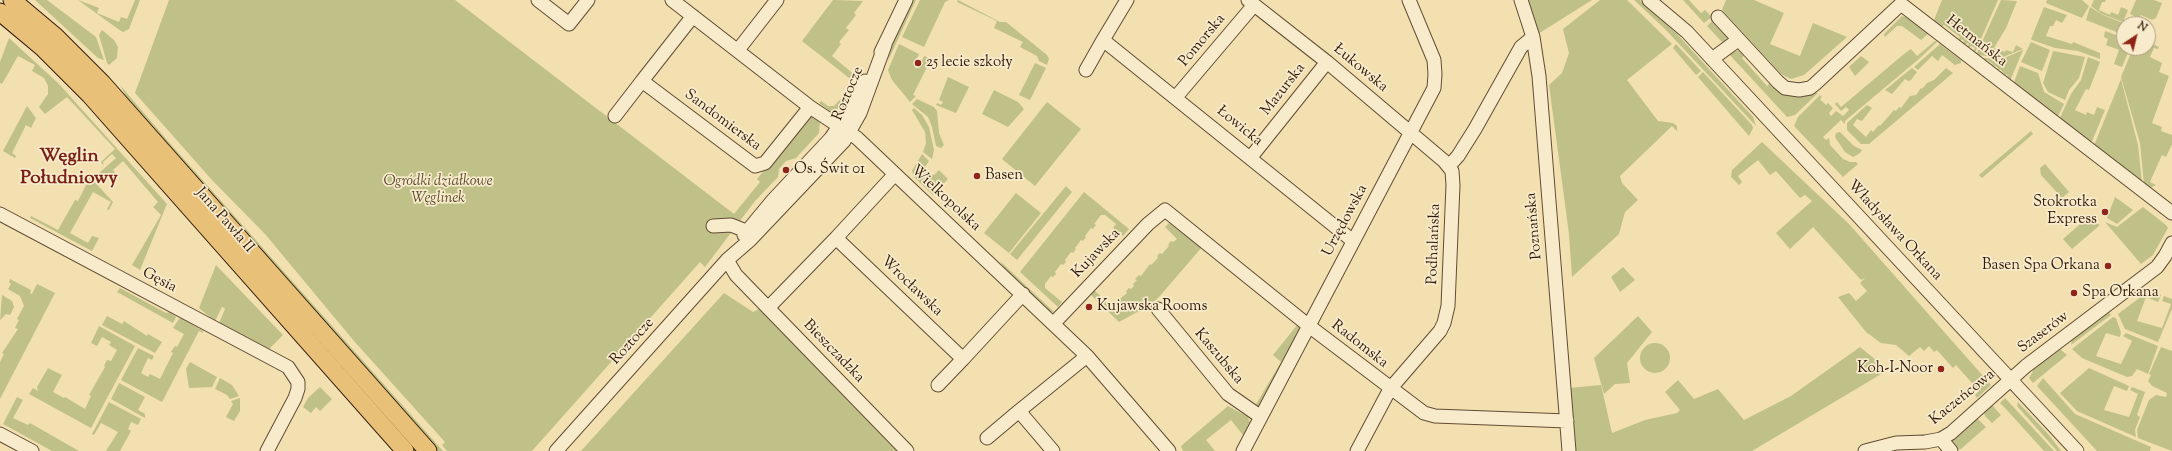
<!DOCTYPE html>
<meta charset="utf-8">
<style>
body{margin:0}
#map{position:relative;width:2172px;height:451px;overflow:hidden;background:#f2e0b0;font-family:"Sorts Mill Goudy",serif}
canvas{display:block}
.north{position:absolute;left:2116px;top:16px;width:40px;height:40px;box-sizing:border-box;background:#f7ebcc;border:1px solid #a8977e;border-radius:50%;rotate:35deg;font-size:11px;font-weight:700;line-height:16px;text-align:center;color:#321a09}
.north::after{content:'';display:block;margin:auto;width:14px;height:18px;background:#8f2418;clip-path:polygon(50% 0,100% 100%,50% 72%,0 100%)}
</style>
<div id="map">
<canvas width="2172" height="451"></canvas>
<div class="north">N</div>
</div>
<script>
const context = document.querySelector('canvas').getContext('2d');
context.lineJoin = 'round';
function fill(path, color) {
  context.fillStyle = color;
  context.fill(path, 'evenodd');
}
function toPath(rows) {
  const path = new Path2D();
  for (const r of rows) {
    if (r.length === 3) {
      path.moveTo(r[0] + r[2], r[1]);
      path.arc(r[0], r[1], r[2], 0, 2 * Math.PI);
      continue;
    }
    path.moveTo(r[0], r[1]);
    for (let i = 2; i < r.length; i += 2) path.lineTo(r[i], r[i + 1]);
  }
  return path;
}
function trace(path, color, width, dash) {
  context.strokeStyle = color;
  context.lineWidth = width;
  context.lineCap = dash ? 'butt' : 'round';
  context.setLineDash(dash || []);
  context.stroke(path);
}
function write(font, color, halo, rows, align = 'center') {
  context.font = font + ' "Sorts Mill Goudy",serif';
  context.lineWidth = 3.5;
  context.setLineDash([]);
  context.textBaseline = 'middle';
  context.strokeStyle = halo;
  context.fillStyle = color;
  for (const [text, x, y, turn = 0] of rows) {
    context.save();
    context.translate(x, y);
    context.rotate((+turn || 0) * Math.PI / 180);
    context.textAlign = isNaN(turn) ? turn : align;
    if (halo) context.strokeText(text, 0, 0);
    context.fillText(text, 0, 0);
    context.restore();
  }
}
const green = toPath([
 [35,0,47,0,96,37,104,60,98,58],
 [78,0,99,8,97,13,119,22,121,17,127,19,135,0,140,0,129,29,123,32,118,29],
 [169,0,455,0,734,214,760,182,757,179,808,117,815,116,820,120,819,133,796,158,786,161,779,169,778,177,755,201,705,267,700,262,532,451,447,451,442,445,445,442,354,341,265,234,212,180,135,93],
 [833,0,863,1,854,13,856,15,846,28,849,30,839,42,841,44,832,56,856,76,853,81,802,41],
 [912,0,916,0,888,61,891,45],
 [920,0,949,0,945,2,924,47,902,37],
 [958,0,1000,22,1006,22,1047,55,1049,59,1047,65,1039,61,1037,56,1020,47,1023,42,994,28,997,21,957,2],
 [1528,0,1592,0,1538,34],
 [1600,0,1627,0,1672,44,1627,80,1658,121,1673,123,1677,126,1677,131,1672,126,1620,176,1622,183,1638,200,1625,212,1619,234,1572,277,1569,234,1549,85,1562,73,1567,59,1569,53,1563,29],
 [1634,0,1640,0,1677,34,1753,117,1756,126,1665,29],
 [1683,0,1689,0,1701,13,1705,10,1712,17,1704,23],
 [1726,0,1754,0,1784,13,1770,44,1800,56,1813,23,1847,37,1804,75,1791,79,1781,74,1722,10],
 [1942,0,1998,0,1973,57,1971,55,1975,48,1971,46,1967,52,1965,50,1969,44,1967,43,1962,48,1960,47,1964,41,1962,39,1958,45,1956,43,1960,37,1944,25,1938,30,1932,25],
 [2001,0,2017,1,2006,28,1994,48,2005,52,2006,50,2013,52,2016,45,2023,49,2003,57,1976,55],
 [2047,0,2082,0,2089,6,2082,18,2046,3],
 [2094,0,2106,0,2105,2,2102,2,2099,10,2110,15,2111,12,2118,15,2121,7,2128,10,2123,22,2102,14,2091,6],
 [2136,0,2154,0,2162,3,2156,18,2152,20,2141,15,2139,18,2130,14],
 [2044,7,2067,15,2062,23,2056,20,2053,26,2050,26,2046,36,2072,44,2073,42,2100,53,2100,59,2078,51,2055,48,2032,40,2031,39],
 [2090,7,2103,15,2123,23,2119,33,2086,20],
 [1902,16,1908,18,1928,34,1921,40,1902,26,1897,26,1885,37,1884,34],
 [1714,19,1728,37,1726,41,1722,42,1707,26],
 [102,30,114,40,118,47,117,58,109,65,107,63,99,35],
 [2105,31,2124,38,2124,48,2130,48,2122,67,2114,64,2119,50,2106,45,2108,39,2104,37],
 [2148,37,2155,40,2153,44,2159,47,2158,49,2154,48,2150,57,2162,63,2159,72,2169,76,2152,123,2162,127,2161,131,2172,135,2172,144,2166,157,2162,155,2150,182,2156,185,2150,188,2144,184,2140,143,2121,77,2133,48,2148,48],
 [9,38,59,84,167,204,140,270,132,265,161,215,153,207,158,202,123,161,113,170,115,173,105,182,98,174,116,158,112,154,103,162,104,166,101,162,115,149,67,97,45,114,39,107,48,94,48,86,44,78,32,71,35,65,18,56,2,84,0,83,0,62],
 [1935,41,1937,42,1920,58,1845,121,1845,124,1841,120,1823,137,1826,140,1829,138,1830,145,1843,159,1850,162,1856,162,1858,164,1843,177,1794,126,1798,117,1820,95,1822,97,1820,99,1826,105,1828,103,1833,108,1829,113,1831,116,1836,111,1843,116,1849,110,1846,107,1841,111,1835,104,1837,102,1841,107,1904,54,1911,49,1917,56],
 [2031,42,2050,50,2042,71,2021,62],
 [899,44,919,54,914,65,915,68,919,68,924,56,931,59,913,95,916,96,910,102,892,80,888,70],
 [1676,44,1701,71,1696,75,1673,48],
 [1940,44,1961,60,1961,63,1955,65,1942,55,1938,61,1932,56,1918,70,1914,67],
 [1739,50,1746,54,1742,58,1767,86,1772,81,1818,93,1795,115,1787,117,1729,54],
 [2023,50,2010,81,2005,81,2008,76,2006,74,2002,79,2001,78,2004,73,2000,69,1995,73,1998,68,1994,65,1990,70,1989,69,1993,64,1987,60,1985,62,1979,58,2002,59],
 [2053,51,2085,57,2079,78,2069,90,2065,100,2048,92,2043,83],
 [1861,56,1869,62,1855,76,1849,67],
 [2088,57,2100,62,2089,90,2086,89,2075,110,2086,115,2087,112,2094,115,2097,107,2105,110,2090,146,2058,122,2071,94,2081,80],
 [1035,63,1046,68,1030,100,1019,95],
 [2020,66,2038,73,2044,92,2064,104,2056,120,2013,85],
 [1912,68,1917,72,1911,80,1908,81,1905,79,1892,94,1885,90],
 [1946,68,1953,73,1869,144,1861,144,1847,130,1847,123,1867,105,1872,108,1862,121,1857,119,1853,125,1866,137,1871,130,1873,132,1879,125,1880,126,1894,110,1896,111,1899,107,1901,108,1910,96,1916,95,1921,88,1922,89,1927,83,1934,80],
 [1703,72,1752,125,1753,128,1749,136,1698,77],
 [948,77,969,87,956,113,936,105,937,103,941,105,943,102,939,100],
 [2121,79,2138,145,2142,182,2093,148],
 [120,85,167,140,443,451,438,451,430,445,279,275,259,247,126,96],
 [851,88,840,108,830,111,819,103,821,101,828,106,834,106],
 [994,90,1018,102,1024,109,1008,127,982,114],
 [917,99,934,107,937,111,939,133,944,145,941,148,936,146,932,127,928,117,912,104],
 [1047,102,1081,129,1035,186,1002,159],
 [27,106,36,118,31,128,26,125,12,153,16,156,15,158,3,151],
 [914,108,922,115,929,127,934,150,932,159,923,152,926,143,925,132,912,110],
 [2031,131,2033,134,1982,178,1979,175],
 [1840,132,1854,146,1862,150,1860,153,1853,157,1845,152,1835,137,1836,133],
 [1762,142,1849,224,1991,385,1977,398,1975,395,1979,391,1956,365,1953,368,1937,350,1934,352,1929,346,1924,351,1920,347,1909,356,1896,345,1881,343,1866,332,1838,297,1849,293,1856,301,1867,291,1860,283,1865,278,1861,280,1813,227,1790,249,1776,233,1812,201,1805,195,1800,198,1776,171,1770,175,1758,160,1738,176,1742,182,1739,185,1731,177,1732,170],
 [922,154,929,161,925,167,927,173,934,175,939,170,948,179,933,195,914,177,912,171],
 [2045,164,2069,192,2062,198,2041,175,2040,168],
 [90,177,113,202,109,210,107,209,111,202,93,192,70,233,88,243,92,236,99,238,92,251,30,218,31,216,58,230,75,200,78,201],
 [1066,186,1072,192,1017,260,1010,254],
 [1084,192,1129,229,1123,236,1113,228,1116,224,1105,215,1101,215,1094,224,1096,225,1093,229,1091,228,1085,236,1086,237,1083,241,1081,240,1075,248,1076,249,1073,253,1071,252,1065,260,1066,262,1063,265,1061,264,1055,272,1056,274,1053,277,1051,276,1045,284,1045,288,1062,302,1058,307,1020,272],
 [1016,193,1041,213,1009,253,984,233],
 [2115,197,2133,210,2117,224,2107,218],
 [2143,207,2166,225,2168,228,2153,255,2141,264,2105,222,2117,227],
 [2086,219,2100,225,2072,249,2063,239],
 [1169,223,1202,247,1159,297,1150,305,1119,322,1090,294,1094,290,1113,308,1117,305,1115,303,1127,293,1126,291,1129,288,1131,289,1134,286,1133,284,1137,280,1135,279,1139,275,1141,276,1150,264,1151,265,1158,258,1157,256,1160,253,1162,254,1169,246,1168,245,1171,241,1173,242,1177,239,1165,227],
 [1000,261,1054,312,1050,312,1006,271],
 [216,265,283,335,269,349,219,323,225,309,224,308,222,307,215,321,199,308],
 [1623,267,1635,280,1620,292,1611,277],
 [10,279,31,290,30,293,32,294,37,284,55,293,0,399,0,362,4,354,2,353,18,329,15,328,19,320,17,319,24,306,20,296,8,289,11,284,9,282],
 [120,288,166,313,170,312,176,317,173,323,117,292],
 [2150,290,2161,295,2158,302,2146,297,2137,321,2162,328,2171,304,2162,301,2164,296,2172,299,2172,309,2158,342,2125,329,2118,314],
 [724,293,753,312,759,309,898,451,581,451],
 [2,295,12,301,14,307,10,315,6,314,0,320],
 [2108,311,2111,315,2071,345,2072,339],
 [107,316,122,324,124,321,147,336,148,334,162,342,155,353,102,325],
 [1638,316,1652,332,1627,363,1630,383,1615,384,1604,394,1594,358],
 [2113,317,2116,318,2121,333,2120,337,2106,333,2096,356,2121,364,2132,341,2123,336,2126,333,2158,346,2148,374,2137,369,2132,376,2127,377,2082,358,2072,349],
 [181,318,203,331,203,333,199,331,162,402,121,380,138,348,154,356,152,360,148,358,141,373,148,377,150,374,160,379,173,353,171,352,175,346,177,347,184,334,173,328,179,319],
 [1298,324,1302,328,1260,409,1255,406,1281,362,1273,355],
 [99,326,135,346,91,428,29,394,33,388,38,391,37,387,48,368,62,375,53,392,64,398,65,397,85,409,91,396,89,395,105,367,104,366,107,360,111,361,117,350,109,345,111,342,102,337,97,346,91,343],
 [1655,358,15],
 [1860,347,1888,370,1752,451,1573,451,1569,388,1601,385,1612,433,1645,420,1677,413,1680,410,1665,392,1678,380,1694,399,1718,389,1744,420,1791,396],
 [2161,347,2172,351,2172,451,2138,438,2137,430,2149,400,2156,395,2166,397,2167,393,2152,386,2148,381,2151,375,2149,374],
 [2059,348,2067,355,2033,383,2029,378,2033,371,2031,368],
 [190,362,217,377,212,387,189,388,186,369],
 [2089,368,2129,386,2127,391,2114,386,2104,410,2129,417,2138,394,2130,390,2132,387,2145,392,2137,415,2140,417,2135,430,2136,437,2077,411,2060,393],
 [220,378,232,385,239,396,230,399,227,395,215,389],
 [2043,378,2075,414,2151,447,2150,451,2097,451,2037,386],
 [119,383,145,397,138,410,145,414,145,418,111,399],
 [320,387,332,399,320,411,316,407,311,413,303,407,308,398],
 [17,397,23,400,13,418,28,425,30,423,79,451,52,451,3,424],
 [240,398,240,411,234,421,226,417,233,404,231,401],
 [2005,398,2043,439,2054,451,2044,451,2006,409,2000,403],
 [109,402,141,419,138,425,131,422,128,429,131,431,120,451,106,451,118,432,101,423,94,435,92,434],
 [2018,402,2049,435,2061,451,2057,451,2017,406],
 [1992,405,2001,415,1992,423,1985,416,1984,412],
 [1228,406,1248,417,1250,423,1243,435,1231,420,1206,440,1215,451,1183,451,1181,446],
 [1977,418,1986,427,1961,449,1956,450,1951,441,1952,439]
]);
const minor = toPath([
 [538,0,569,24,588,0],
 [672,0,810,107,857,138,1087,356,1169,451],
 [1127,0,1103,40,1353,241],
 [1248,0,1327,62,1444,161,1452,171,1453,185,1448,306,1444,323,1440,331,1390,389,1357,451],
 [1521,0,1533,37,1539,76,1569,451],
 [1649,0,1687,32,2077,451],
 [693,16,642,81,755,166,765,163,810,107],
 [1718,17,1778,82,1785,88,1799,90,1810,88,1815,84,1901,4,2172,213],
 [738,50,777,0],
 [881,52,906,0],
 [1712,59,1738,40],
 [1086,70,1103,40],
 [1176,97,1254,5],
 [615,116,642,81],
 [1251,157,1327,62],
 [1449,166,1458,156,1475,129,1521,47,1533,37],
 [0,214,288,367,298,382,298,389,295,398,267,451],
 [713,226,731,225,746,231],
 [744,235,773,200,831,138,851,108,865,81],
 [836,238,963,359,1023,294],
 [727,260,736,275,907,451],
 [768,308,836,238,895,174],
 [1158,309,1228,394,1261,417],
 [1054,323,1148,224,1165,210,1309,326,1424,413,1435,416,1567,421],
 [938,385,963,359],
 [0,434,32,451],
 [987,438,1019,411],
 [1941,439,1951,451],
 [556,451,727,260,750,240,844,141,860,113,885,45],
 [1053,451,1019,411,1087,356],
 [1243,451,1434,88,1435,74,1434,60,1409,0],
 [1865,451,1896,443,1925,442,1941,439,1951,433,2026,366,2157,267,2165,256,2172,243]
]);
const major = toPath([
 [12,0,55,36,102,83,428,451],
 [0,12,43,48,90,95,405,451]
]);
const markers = [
 [918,63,4,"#8f2418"],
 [786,170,4,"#8f2418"],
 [977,176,4,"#8f2418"],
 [2105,212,4,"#8f2418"],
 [2108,266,4,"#8f2418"],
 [2074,293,4,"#8f2418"],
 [1089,307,4,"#8f2418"],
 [1941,369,4,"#8f2418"]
];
const streetNames = [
 ["Pomorska",1203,41,-50],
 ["Hetmańska",1976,42,38],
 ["Łukowska",1360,69,40],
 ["Mazurska",1284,90,-52],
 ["Roztocze",849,94,-67],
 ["Sandomierska",722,121,37],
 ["Łowicka",1239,127,39],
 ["Wielkopolska",945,199,43],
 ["Jana Pawła II",224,221,49],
 ["Urzędowska",1346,221,-62],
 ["Poznańska",1535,226,-95],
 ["Władysława Orkana",1894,231,47],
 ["Podhalańska",1435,244,-88],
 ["Kujawska",1097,254,-46],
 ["Gęsia",159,281,28],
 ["Wrocławska",911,287,44],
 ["Szaserów",2044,333,-37],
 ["Roztocze",633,342,-48],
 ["Radomska",1359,345,38],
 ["Bieszczadzka",833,352,46],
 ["Kaszubska",1218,357,50],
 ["Kaczeńcowa",1963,398,-39]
];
const poiNames = [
 ["25 lecie szkoły",926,63],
 ["Os. Świt 01",794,170],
 ["Basen",985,176],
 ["Stokrotka",2097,203,"right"],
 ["Express",2097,220,"right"],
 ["Basen Spa Orkana",2100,266,"right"],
 ["Spa Orkana",2082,293],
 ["Kujawska Rooms",1097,307],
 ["Koh-I-Noor",1933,369,"right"]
];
const parkNames = [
 ["Ogródki działkowe",438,182],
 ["Węglinek",438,199]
];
const districtNames = [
 ["Węglin",69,158],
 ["Południowy",69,180]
];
fill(green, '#bfc188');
trace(minor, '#624c33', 15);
trace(major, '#321a09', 19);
trace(minor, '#f7ebcc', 13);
trace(major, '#e9c078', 17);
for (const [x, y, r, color] of markers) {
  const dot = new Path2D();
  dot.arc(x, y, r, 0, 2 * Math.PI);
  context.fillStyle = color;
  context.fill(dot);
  trace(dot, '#f7ebcc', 1.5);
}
write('15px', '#321a09', '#f7ebcc', streetNames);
write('15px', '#321a09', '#f7ebcc', poiNames, 'left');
write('italic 15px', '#5c4c2f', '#f7ebcc', parkNames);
write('bold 19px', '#7a1f14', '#f7ebcc', districtNames);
</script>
